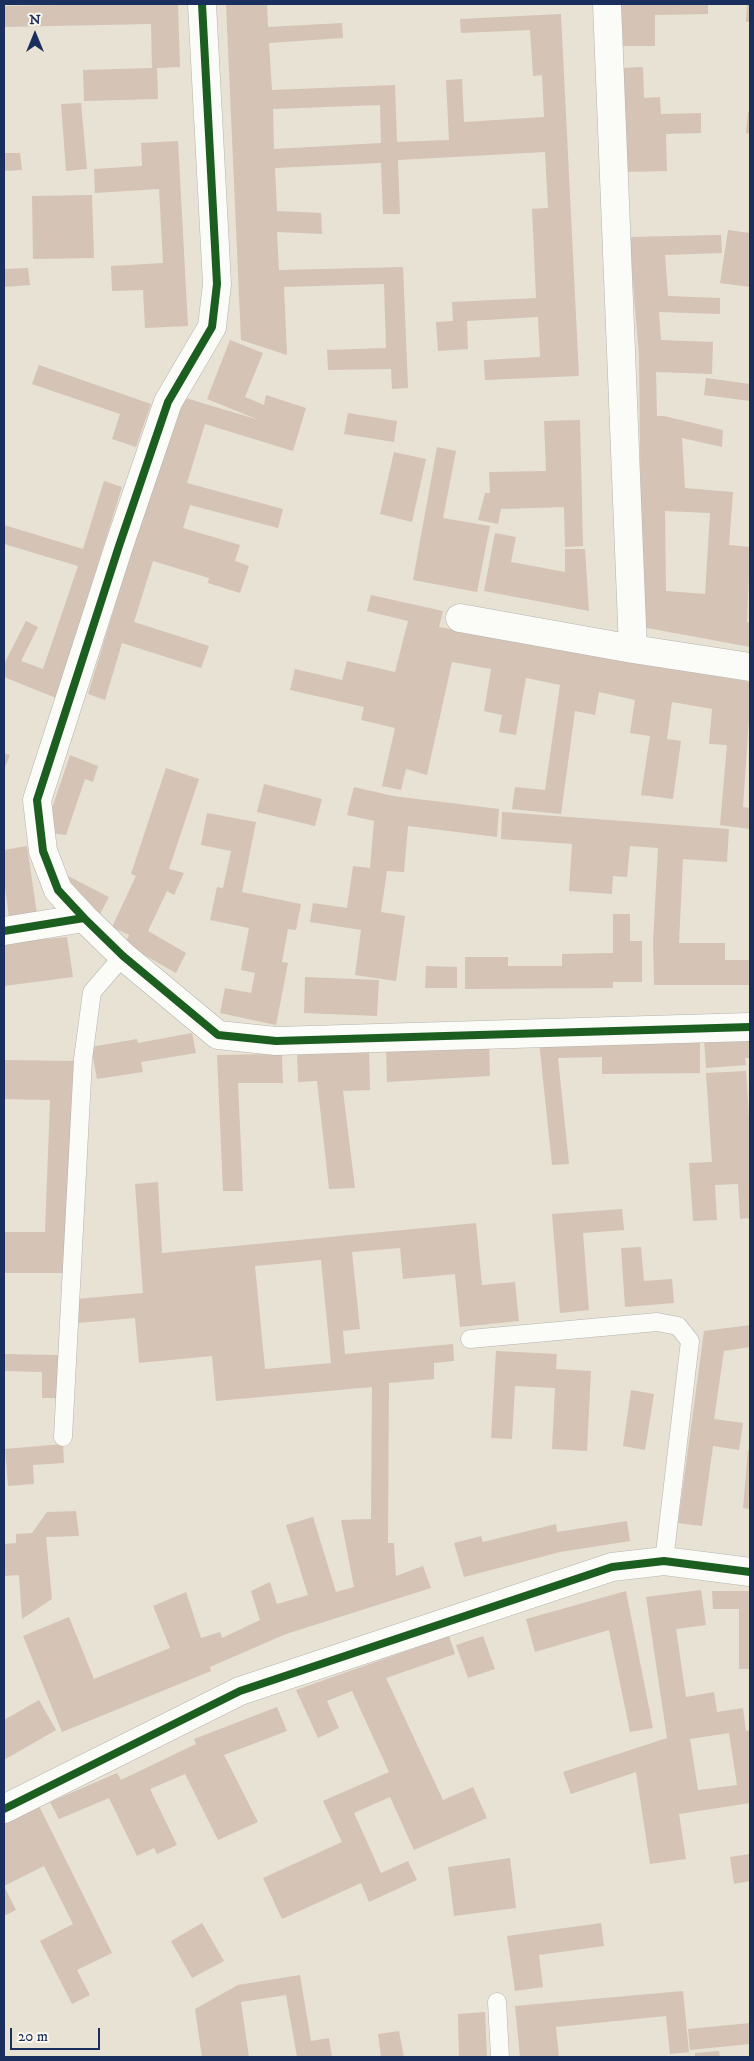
<!DOCTYPE html>
<style>
body{margin:0}
#map{position:relative;width:754px;height:2061px;overflow:hidden;background:#e7e2d3;font-family:"IM FELL DW Pica",serif}
canvas{display:block}
.frame{position:absolute;inset:0;border:5px solid #1b2f5e;pointer-events:none}
.north{position:absolute;left:10px;top:10px;width:50px;height:50px;-webkit-text-stroke:4px #fbf7ec;paint-order:stroke;rotate:0deg;font-size:14px;font-weight:700;line-height:20px;text-align:center;color:#1b2f5e}
.north::after{content:'';display:block;margin:auto;width:18px;height:22px;background:#1b2f5e;clip-path:polygon(50% 0,100% 100%,50% 72%,0 100%)}
.scale{position:absolute;left:10px;top:2028px;width:90px;height:22px;box-sizing:border-box;border:2px solid #1b2f5e;border-top:0;padding-left:6px;font-size:15px;line-height:18px;white-space:nowrap;color:#1b2f5e;-webkit-text-stroke:4px #fbf7ec;paint-order:stroke}
</style>
<div id="map">
<canvas width="754" height="2061"></canvas>
<div class="frame"></div>
<div class="north">N</div>
<div class="scale">20 m</div>
</div>
<script>
const context = document.querySelector('canvas').getContext('2d');
context.lineJoin = 'round';
function fill(path, color) {
  context.fillStyle = color;
  context.fill(path, 'evenodd');
}
function toPath(rows) {
  const path = new Path2D();
  for (const r of rows) {
    path.moveTo(r[0], r[1]);
    for (let i = 2; i < r.length; i += 2) path.lineTo(r[i], r[i + 1]);
  }
  return path;
}
function trace(path, color, width, dash) {
  context.strokeStyle = color;
  context.lineWidth = width;
  context.lineCap = dash ? 'butt' : 'round';
  context.setLineDash(dash || []);
  context.stroke(path);
}
const building = toPath([
 [113,4,178,4,180,67,157,68,158,99,84,101,83,70,152,68,151,24,4,27,4,6],
 [226,4,267,4,268,27,342,23,343,38,269,43,272,90,395,85,397,142,449,140,446,80,462,79,464,122,544,117,542,75,533,76,530,30,461,33,460,19,561,14,579,376,485,380,484,360,540,357,538,317,467,321,468,349,438,351,436,322,453,321,452,302,536,298,532,209,548,208,545,152,398,160,400,214,383,214,381,163,275,168,277,211,321,213,322,234,277,232,279,270,403,267,408,388,392,389,391,369,328,370,327,350,386,348,384,284,284,287,287,355,241,340],
 [380,105,381,143,274,149,273,109],
 [619,4,708,4,708,14,655,15,655,46,620,46],
 [747,4,750,4,750,22,746,22],
 [643,67,644,98,660,97,661,114,701,113,701,133,666,134,667,171,622,172,620,68],
 [81,103,87,169,66,171,61,104],
 [748,112,750,112,750,134,746,133],
 [178,141,188,326,145,328,143,290,112,291,111,266,163,263,159,189,95,193,94,169,142,166,141,143],
 [4,153,20,153,22,170,4,171],
 [92,195,94,258,33,259,32,196],
 [728,230,750,233,750,287,720,283],
 [721,235,722,253,665,255,668,296,720,298,720,314,659,312,661,340,713,342,712,374,656,372,657,416,664,416,723,430,722,447,682,438,685,488,733,492,729,545,750,547,747,622,750,623,750,647,642,627,639,355,629,237],
 [665,511,710,513,705,594,666,591],
 [28,268,30,285,4,287,4,269],
 [230,340,263,353,245,397,264,405,266,395,306,408,293,451,205,424,187,483,283,509,278,528,190,505,183,528,240,545,235,561,249,566,240,593,208,583,209,578,153,561,134,622,209,646,201,668,122,643,105,700,88,694,179,396,259,420,207,399],
 [39,365,151,404,136,447,112,439,120,414,32,384],
 [706,378,750,384,750,401,704,395],
 [348,413,397,421,394,442,344,434],
 [580,420,583,546,565,547,564,507,501,509,498,524,478,520,485,493,490,493,489,472,546,471,544,421],
 [437,447,456,451,443,518,490,526,477,592,413,580],
 [394,452,426,459,412,522,380,514],
 [104,481,122,487,56,698,4,677,4,664,26,621,38,627,21,661,43,669,78,566,4,544,4,525,83,549],
 [495,533,516,537,511,562,565,572,565,549,585,549,589,611,484,591],
 [371,595,443,611,439,627,750,682,750,718,749,718,743,807,750,808,750,829,720,825,727,745,709,744,712,709,672,702,667,739,681,741,673,799,641,795,650,736,630,733,635,700,599,692,595,715,575,711,561,814,512,809,515,787,545,790,560,685,526,678,516,735,499,732,502,715,484,711,491,669,452,662,427,775,406,769,401,790,382,786,395,728,361,720,364,707,290,690,295,669,342,680,347,661,395,672,408,621,367,611],
 [4,753,10,755,4,770],
 [70,755,98,766,93,782,85,779,66,835,50,833,47,823],
 [166,768,199,779,169,869,184,873,174,895,167,891,148,931,186,953,176,973,125,944,129,935,112,927,136,876,131,874],
 [264,784,322,799,315,826,257,812],
 [354,787,393,796,499,809,497,837,408,826,404,872,387,871,381,912,405,916,396,981,355,975,361,930,310,922,313,903,347,908,353,866,370,868,374,821,347,815],
 [502,812,729,829,727,862,683,859,679,943,725,943,725,960,750,960,750,985,654,985,653,942,658,848,630,846,627,877,613,876,612,894,569,891,572,844,501,839],
 [207,813,256,822,242,892,301,904,296,930,288,929,282,962,288,963,276,1025,220,1013,225,988,251,993,255,973,241,970,249,928,210,920,217,887,223,888,231,851,201,845],
 [27,846,37,914,9,918,4,880,4,850],
 [56,870,109,897,99,916],
 [613,914,630,914,630,941,642,941,642,982,613,982,613,988,465,989,465,957,508,957,508,966,562,966,562,954,613,953],
 [47,936,47,939,67,937,73,977,4,986,4,942],
 [426,966,457,967,457,988,425,988],
 [305,977,379,980,377,1016,304,1013],
 [192,1033,196,1053,141,1062,143,1072,97,1079,91,1047,137,1039,138,1043],
 [750,1036,750,1058,745,1058,746,1065,706,1068,704,1038],
 [700,1039,700,1073,602,1074,602,1057,558,1058,569,1164,552,1165,539,1041],
 [489,1044,490,1076,387,1082,386,1048],
 [369,1049,370,1090,343,1091,355,1188,329,1189,317,1081,298,1082,297,1051],
 [282,1054,283,1083,238,1083,243,1191,223,1191,217,1055],
 [4,1060,75,1061,75,1086,72,1086,70,1192,64,1273,4,1273,4,1232,45,1232,50,1100,4,1099],
 [746,1071,750,1133,750,1218,740,1219,738,1184,715,1185,717,1220,693,1221,689,1163,712,1162,706,1073],
 [158,1182,162,1253,476,1223,482,1285,515,1282,519,1321,460,1327,455,1274,403,1279,400,1248,352,1252,360,1329,343,1331,345,1354,453,1344,454,1361,434,1363,434,1379,389,1383,388,1543,394,1543,396,1576,423,1566,431,1588,286,1634,210,1667,211,1671,62,1732,23,1636,69,1617,94,1679,170,1648,153,1606,186,1592,201,1638,220,1632,222,1638,260,1620,251,1591,270,1582,277,1604,308,1595,286,1525,313,1517,336,1592,354,1587,341,1520,371,1519,372,1387,216,1401,212,1356,139,1363,135,1318,78,1323,76,1299,143,1293,135,1184],
 [321,1260,331,1363,265,1369,255,1266],
 [622,1209,624,1230,583,1233,589,1310,560,1313,552,1214],
 [641,1247,644,1281,672,1279,674,1303,625,1307,621,1248],
 [750,1325,750,1347,724,1351,714,1419,743,1423,739,1450,713,1446,702,1526,678,1523,704,1331],
 [496,1351,557,1354,556,1369,591,1371,587,1451,552,1449,555,1388,515,1386,512,1439,491,1438],
 [4,1354,59,1355,58,1398,42,1398,42,1372,4,1371],
 [631,1390,654,1394,645,1450,623,1446],
 [63,1444,64,1463,33,1465,34,1484,8,1486,5,1449],
 [748,1450,750,1450,750,1509,743,1508],
 [76,1511,79,1536,46,1537,52,1599,22,1619,19,1575,4,1576,4,1544,16,1543,16,1534,32,1533,47,1512],
 [627,1521,630,1541,560,1552,464,1577,454,1543,481,1536,483,1542,556,1524,557,1532],
 [701,1590,706,1625,676,1629,686,1697,714,1692,717,1712,743,1708,746,1731,750,1730,750,1803,679,1814,686,1859,650,1864,636,1772,571,1794,563,1772,667,1738,646,1597],
 [729,1733,737,1785,698,1790,690,1739],
 [626,1591,653,1728,630,1732,609,1630,535,1652,526,1619],
 [712,1591,750,1591,750,1669,739,1669,739,1609,713,1609],
 [449,1636,455,1654,386,1678,443,1800,473,1787,487,1818,414,1850,390,1797,354,1813,381,1873,408,1861,417,1880,369,1902,361,1883,282,1919,263,1878,342,1842,323,1801,389,1772,352,1691,327,1701,339,1728,318,1738,296,1690],
 [483,1636,495,1669,468,1678,456,1645],
 [39,1700,56,1730,4,1760,4,1720],
 [277,1707,287,1731,224,1755,258,1822,218,1840,185,1774,150,1789,177,1845,157,1854,154,1848,137,1856,109,1798,59,1819,50,1802,117,1773,121,1780,196,1744,194,1739],
 [37,1802,112,1953,77,1970,90,1995,72,2004,40,1941,73,1924,44,1866,4,1886,16,1910,4,1916,4,1819],
 [750,1854,750,1881,734,1884,730,1857],
 [510,1858,516,1908,454,1916,448,1867],
 [202,1923,224,1961,192,1978,171,1941],
 [601,1923,604,1946,539,1955,543,1987,515,1991,507,1936],
 [300,1975,311,2041,329,2038,332,2057,297,2057,286,1995,241,2002,249,2057,202,2057,195,2009,238,1985],
 [683,1991,689,2052,670,2054,666,2016,556,2027,559,2057,520,2057,515,2006],
 [485,2012,487,2057,459,2057,458,2014],
 [750,2023,750,2044,690,2050,688,2029],
 [399,2031,404,2057,381,2057,378,2034],
 [719,2051,720,2057,695,2057,695,2053]
]);
const service = toPath([
 [470,1339,657,1322,678,1326,690,1341,664,1561],
 [63,1437,83,1059,92,992,123,956],
 [497,2002,500,2057]
]);
const minor = toPath([
 [607,4,633,649],
 [460,618,633,649,750,667],
 [84,918,123,956,218,1035,276,1041,750,1027],
 [4,931,84,918,58,890,43,851,37,800,119,546,168,402,212,327,217,284,202,4]
]);
const tertiary = toPath([
 [4,1809,240,1691,612,1567,664,1561,750,1572]
]);
const cycleway = toPath([
 [84,918,123,956,218,1035,276,1041,750,1027],
 [4,931,84,918,58,890,43,851,37,800,119,546,168,402,212,327,217,284,202,4],
 [4,1809,240,1691,612,1567,664,1561,750,1572]
]);
fill(building, '#d5c3b6');
trace(service, '#b4b3ae', 19);
trace(minor, '#b4b3ae', 29);
trace(tertiary, '#b4b3ae', 29);
trace(service, '#fbfbf8', 18);
trace(minor, '#fbfbf8', 28);
trace(tertiary, '#fbfbf8', 28);
trace(cycleway, '#1b5e20', 8);
</script>
